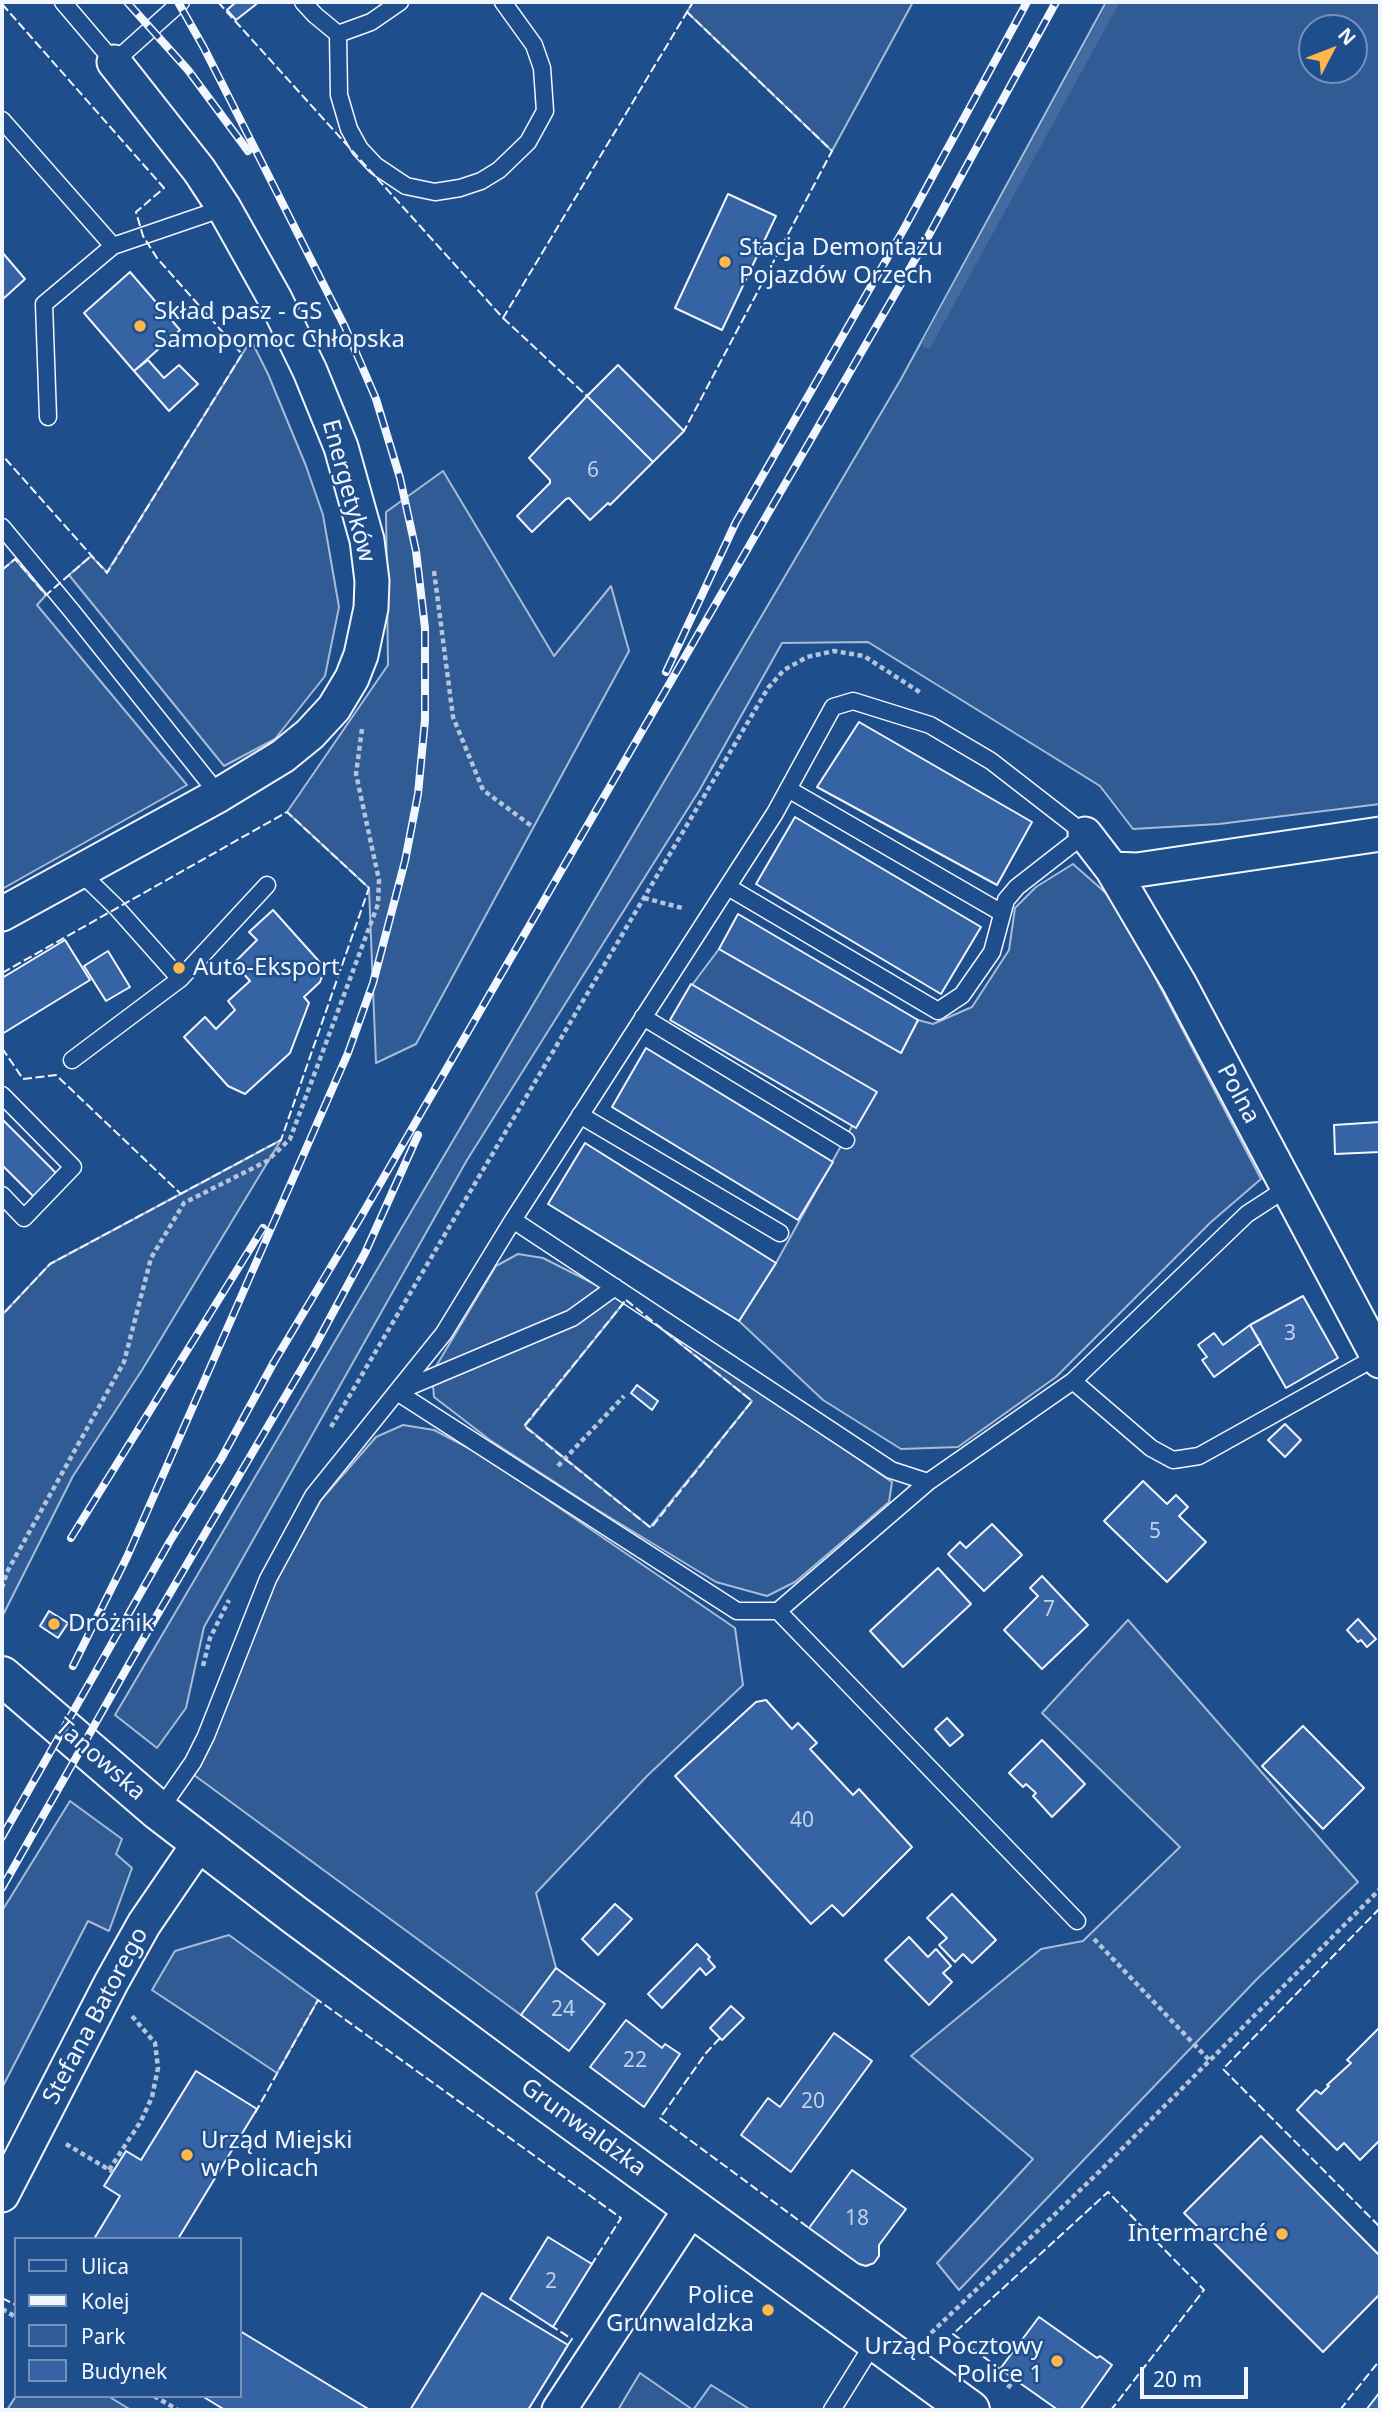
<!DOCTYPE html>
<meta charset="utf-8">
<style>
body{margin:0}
#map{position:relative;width:1382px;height:2412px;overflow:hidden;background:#1f4e8c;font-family:"Noto Sans",sans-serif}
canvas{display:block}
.frame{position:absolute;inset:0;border:4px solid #f2f6ff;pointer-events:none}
.legend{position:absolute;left:14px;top:2237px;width:228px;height:161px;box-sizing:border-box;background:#1f4e8c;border:2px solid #7391ba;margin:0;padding:9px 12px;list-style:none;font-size:21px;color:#f2f6ff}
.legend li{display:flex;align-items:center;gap:14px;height:35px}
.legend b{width:35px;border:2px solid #7391ba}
.north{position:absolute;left:1298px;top:14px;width:70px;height:70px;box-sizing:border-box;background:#1f4e8c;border:2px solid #7391ba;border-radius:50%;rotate:48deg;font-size:19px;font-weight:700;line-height:28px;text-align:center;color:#f2f6ff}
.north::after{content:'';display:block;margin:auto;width:24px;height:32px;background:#ffb74d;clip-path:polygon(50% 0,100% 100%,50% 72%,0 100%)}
.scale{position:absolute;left:1140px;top:2367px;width:108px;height:32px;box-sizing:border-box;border:4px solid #f2f6ff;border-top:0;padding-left:9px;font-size:21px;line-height:24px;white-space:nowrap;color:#f2f6ff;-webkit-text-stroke:5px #1f4e8c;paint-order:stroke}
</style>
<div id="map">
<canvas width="1382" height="2412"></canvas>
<div class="frame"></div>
<ul class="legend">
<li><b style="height:9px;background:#1f4e8c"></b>Ulica</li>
<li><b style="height:9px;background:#f2f6ff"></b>Kolej</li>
<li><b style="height:19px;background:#305b95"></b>Park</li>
<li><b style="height:19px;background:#3563a3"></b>Budynek</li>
</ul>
<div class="north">N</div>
<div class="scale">20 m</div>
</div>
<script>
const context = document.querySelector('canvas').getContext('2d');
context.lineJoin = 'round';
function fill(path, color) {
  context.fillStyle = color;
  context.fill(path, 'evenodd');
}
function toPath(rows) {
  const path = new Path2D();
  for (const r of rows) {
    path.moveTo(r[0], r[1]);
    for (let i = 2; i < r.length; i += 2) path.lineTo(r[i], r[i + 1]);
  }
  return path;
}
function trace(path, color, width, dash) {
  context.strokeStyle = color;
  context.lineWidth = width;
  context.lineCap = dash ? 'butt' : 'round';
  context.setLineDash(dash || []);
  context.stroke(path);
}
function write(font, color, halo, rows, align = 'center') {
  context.font = font + ' "Noto Sans",sans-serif';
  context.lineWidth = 5;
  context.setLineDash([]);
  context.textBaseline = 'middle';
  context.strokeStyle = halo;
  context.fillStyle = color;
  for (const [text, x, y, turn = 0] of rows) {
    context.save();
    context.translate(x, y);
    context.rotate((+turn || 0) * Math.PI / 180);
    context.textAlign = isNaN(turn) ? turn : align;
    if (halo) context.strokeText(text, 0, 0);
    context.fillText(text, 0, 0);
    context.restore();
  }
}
const green = toPath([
 [693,2,913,2,832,151,687,12,693,2],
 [1106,2,1380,2,1380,804,1219,824,1133,829,1100,786,868,642,782,643,699,791,467,1160,204,1627,186,1708,157,1748,115,1715,901,379,1106,2],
 [1312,28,1354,28,1354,70,1312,70,1312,28],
 [251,340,268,374,306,466,323,515,339,607,325,676,275,739,224,766,69,575,91,556,107,572,251,340],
 [443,471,554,656,611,586,629,651,416,1044,376,1063,369,888,287,812,388,665,386,512,443,471],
 [15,559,46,595,37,605,187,785,2,889,2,570,15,559],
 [1073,864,1115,901,1261,1179,1211,1222,1056,1377,958,1447,901,1449,823,1400,739,1321,776,1263,856,1119,692,985,719,949,901,1053,918,1020,933,1024,972,1007,1009,950,1015,908,1036,887,1073,864],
 [281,1140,142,1370,73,1476,2,1617,2,1315,50,1264,281,1140],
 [518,1254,543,1258,626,1300,525,1426,650,1527,752,1401,649,1319,760,1391,892,1482,889,1502,795,1582,767,1596,716,1582,596,1509,490,1440,434,1397,432,1373,496,1266,518,1254],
 [403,1425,434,1430,482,1455,735,1628,743,1685,647,1776,536,1893,556,1968,521,2015,194,1775,210,1747,274,1583,321,1500,376,1437,403,1425],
 [1128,1620,1358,1882,1257,1979,959,2290,937,2263,1033,2159,911,2056,1041,1949,1083,1941,1180,1847,1042,1713,1128,1620],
 [70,1801,122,1839,116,1854,132,1868,109,1931,88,1921,2,2088,2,1911,70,1801],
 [229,1935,318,2000,277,2073,152,1990,175,1951,229,1935],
 [640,2373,693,2410,711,2385,751,2410,618,2410,640,2373],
 [16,2396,108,2396,131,2410,7,2410,16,2396]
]);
const stream = toPath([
 [927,343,1114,2]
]);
const building = toPath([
 [236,2,259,2,236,20,227,10,236,2],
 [728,194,776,216,722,330,675,308,728,194],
 [2,252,25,279,2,300,2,252],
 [130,272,180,330,134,371,84,313,130,272],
 [148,360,164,378,179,365,198,384,169,411,134,371,148,360],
 [618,365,684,431,653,462,587,396,618,365],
 [587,396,653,462,610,505,608,503,590,520,569,498,566,499,532,532,517,516,550,483,550,480,529,458,587,396],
 [859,722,1032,822,997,885,817,787,859,722],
 [795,817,981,927,941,994,756,884,795,817],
 [273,910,325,968,320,982,304,997,309,1003,290,1053,245,1094,228,1086,184,1037,205,1017,216,1029,235,1010,228,1001,250,981,234,963,257,940,249,932,273,910],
 [738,914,918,1020,901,1053,719,949,738,914],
 [65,940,90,980,2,1034,2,978,65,940],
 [108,951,130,987,106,1001,84,966,108,951],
 [691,984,877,1092,856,1128,670,1020,691,984],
 [646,1048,833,1162,798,1220,612,1107,646,1048],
 [2,1119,67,1184,45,1208,2,1165,2,1119],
 [1380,1122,1380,1152,1335,1154,1334,1125,1380,1122],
 [585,1143,776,1263,739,1321,548,1204,585,1143],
 [1303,1296,1338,1358,1286,1388,1250,1325,1303,1296],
 [1250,1325,1261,1343,1214,1377,1202,1360,1207,1357,1198,1345,1214,1333,1223,1345,1250,1325],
 [637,1385,658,1401,652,1410,631,1393,637,1385],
 [1285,1424,1301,1440,1285,1457,1268,1440,1285,1424],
 [1143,1481,1167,1504,1176,1495,1188,1507,1179,1516,1206,1542,1167,1582,1104,1521,1143,1481],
 [992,1524,1022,1555,984,1591,948,1554,960,1542,966,1548,992,1524],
 [938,1568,971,1604,903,1667,870,1631,938,1568],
 [1042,1576,1088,1625,1042,1669,1004,1630,1038,1596,1030,1588,1042,1576],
 [49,1611,68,1623,58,1638,40,1626,49,1611],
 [1358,1619,1376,1639,1367,1647,1361,1640,1358,1642,1347,1630,1358,1619],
 [766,1700,792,1729,798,1723,817,1743,810,1749,853,1795,859,1789,912,1847,843,1916,832,1905,811,1924,675,1776,756,1702,766,1700],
 [947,1718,963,1735,950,1746,935,1729,947,1718],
 [1303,1726,1364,1788,1323,1829,1262,1766,1303,1726],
 [1042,1740,1085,1784,1052,1817,1033,1796,1036,1793,1026,1784,1023,1787,1009,1773,1042,1740],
 [952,1894,996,1940,972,1963,963,1954,955,1962,939,1945,947,1938,927,1918,952,1894],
 [615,1904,632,1919,598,1955,582,1939,615,1904],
 [909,1937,928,1957,936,1949,951,1966,943,1973,952,1982,929,2005,885,1960,909,1937],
 [697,1944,710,1957,708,1959,715,1967,706,1975,700,1968,662,2008,648,1994,697,1944],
 [556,1968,605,2004,569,2051,521,2015,556,1968],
 [731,2006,744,2018,722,2040,710,2028,731,2006],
 [626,2020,662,2048,665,2044,680,2054,644,2107,590,2067,626,2020],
 [1380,2027,1380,2140,1360,2160,1344,2143,1337,2150,1297,2110,1316,2090,1321,2094,1329,2086,1327,2085,1351,2063,1347,2060,1380,2027],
 [834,2033,872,2061,791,2172,741,2135,768,2098,780,2107,834,2033],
 [196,2071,257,2109,178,2239,94,2239,120,2196,104,2186,126,2151,141,2160,196,2071],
 [1261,2136,1380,2256,1380,2294,1323,2352,1184,2213,1261,2136],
 [852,2170,906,2209,879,2245,879,2256,874,2263,866,2266,859,2264,809,2228,852,2170],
 [548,2237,592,2264,553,2327,510,2299,548,2237],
 [482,2293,568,2345,528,2410,410,2410,482,2293],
 [1039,2317,1097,2358,1100,2356,1112,2365,1080,2410,1058,2410,1000,2369,1039,2317],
 [240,2331,370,2410,225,2410,202,2396,240,2396,240,2331],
 [1380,2392,1380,2410,1366,2410,1380,2392]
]);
const path = toPath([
 [434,571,453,717,483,790,533,827],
 [644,898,682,908],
 [331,1427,768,688,784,670,807,657,834,651,864,656,921,693],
 [558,1466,624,1396],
 [2,1588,7,1572,124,1362,151,1258,184,1203,267,1161,290,1139,378,904,379,880,356,774,362,729],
 [203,1666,210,1638,229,1600],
 [1094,1939,1210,2061],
 [66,2144,113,2172],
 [109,2170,141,2121,152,2097,158,2068,155,2043,132,2016],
 [2,2309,16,2317],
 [931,2333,1102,2169,1380,1889],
 [1008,2388,1014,2379],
 [154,2396,178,2410]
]);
const service = toPath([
 [63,2,114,62,181,2],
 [303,2,315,15,338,34,339,95,349,129,360,149,376,166,406,186,435,192,460,188,481,181,499,170,528,142,545,111,542,68,534,45,503,2],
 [338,34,371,22,400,2],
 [2,120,113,246,224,208],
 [48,417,44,304,113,246],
 [2,527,71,610,219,795],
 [788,789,1002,913],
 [79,871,116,907,180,979],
 [643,1017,846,1140],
 [72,1060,180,979,267,885],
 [2,1095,73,1167,24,1218,2,1195],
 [580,1115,780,1233],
 [513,1220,891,1470,928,1482],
 [1073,1381,1151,1448,1173,1460,1199,1456,1378,1356],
 [399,1391,572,1318,615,1287],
 [397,1392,737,1611,778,1611,928,1482,1073,1381,1247,1214,1287,1188],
 [778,1611,1077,1921],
 [159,1811,193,1762,206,1736,268,1579,313,1496,444,1333,513,1220,775,813,833,707,853,701,930,725,991,761,1085,834,1017,887,1006,900,992,952,962,995,938,1011,728,887],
 [832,2410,875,2341]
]);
const minor = toPath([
 [1085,834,1112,869,1179,983,1380,1361],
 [1112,869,1137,870,1380,834],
 [2,914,219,795,283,756,310,734,334,708,352,678,361,655,371,608,372,581,367,540,341,447,310,371,275,299,224,208,199,170,114,62],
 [2,2195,111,1983,144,1924,200,1842],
 [559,2410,692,2207]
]);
const secondary = toPath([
 [2,1676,159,1811,292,1913,548,2103,970,2410]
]);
const rail = toPath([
 [127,2,188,70,248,151],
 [666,672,736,522,905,227,1027,2],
 [71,1538,263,1228],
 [73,1666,127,1557,348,1053,373,983,405,861,418,794,425,720,425,628,416,551,400,478,376,399,345,327,204,48,178,2],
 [2,1837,170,1541,221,1459,274,1362,359,1220,924,244,1056,2],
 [2,1888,149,1629,315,1346,365,1253,418,1135]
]);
const fence = toPath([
 [218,2,503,318,693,2],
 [2,4,164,188,136,212,143,236,157,258,242,354,107,573,2,455],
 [503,318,587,396,590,393],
 [682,429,684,431,832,151,687,12],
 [2,570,15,559,46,595,91,556],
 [2,973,287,812,369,888,281,1140,50,1264,2,1315],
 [2,1048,23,1079,56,1075,181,1194],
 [626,1300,752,1401,651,1528,524,1426,626,1300],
 [1380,1908,1223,2069,1380,2227],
 [720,2038,706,2053,660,2118,809,2228],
 [255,2113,318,2000,621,2218,592,2264,590,2263],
 [2,2298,16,2305],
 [550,2325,572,2339,565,2349],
 [1000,2369,953,2334,1108,2192,1204,2290,1111,2410],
 [1340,2410,1380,2360]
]);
const markers = [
 [725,262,7,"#ffb74d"],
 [140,326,7,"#ffb74d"],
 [179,968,7,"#ffb74d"],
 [54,1624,7,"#ffb74d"],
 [187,2155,7,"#ffb74d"],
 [1282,2234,7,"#ffb74d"],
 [768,2310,7,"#ffb74d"],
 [1057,2361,7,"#ffb74d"]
];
const numberNames = [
 ["6",593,471],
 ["3",1290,1334],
 ["5",1155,1532],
 ["7",1049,1610],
 ["40",802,1821],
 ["24",563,2010],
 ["22",635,2061],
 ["20",813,2102],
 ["18",857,2219],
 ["2",551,2282]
];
const poiNames = [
 ["Stacja Demontażu",739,248],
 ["Pojazdów Orzech",739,276],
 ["Skład pasz - GS",154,312],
 ["Samopomoc Chłopska",154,340],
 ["Auto-Eksport",193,968],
 ["Dróżnik",68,1624],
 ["Urząd Miejski",201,2141],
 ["w Policach",201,2169],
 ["Intermarché",1268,2234,"right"],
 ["Police",754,2296,"right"],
 ["Grunwaldzka",754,2324,"right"],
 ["Urząd Pocztowy",1043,2347,"right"],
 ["Police 1",1043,2375,"right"]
];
const streetNames = [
 ["Energetyków",348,491,75],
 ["Polna",1238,1094,62],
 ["Tanowska",100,1760,41],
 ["Stefana Batorego",96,2016,-62],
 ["Grunwaldzka",583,2128,36]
];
fill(green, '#305b95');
trace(green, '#a8bbd7', 2);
trace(stream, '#446ba0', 10);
fill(building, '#3563a3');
trace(building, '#f2f6ff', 2);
trace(service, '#f2f6ff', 19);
trace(minor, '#f2f6ff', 37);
trace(secondary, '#f2f6ff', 42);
trace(path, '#b3c4dc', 4.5, [5, 3.5]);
trace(service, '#1f4e8c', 16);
trace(minor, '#1f4e8c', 33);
trace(secondary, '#1f4e8c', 38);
trace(rail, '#f2f6ff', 8);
trace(rail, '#1f4e8c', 5, [16]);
trace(fence, '#f2f6ff', 2, [9, 3.5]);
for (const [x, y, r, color] of markers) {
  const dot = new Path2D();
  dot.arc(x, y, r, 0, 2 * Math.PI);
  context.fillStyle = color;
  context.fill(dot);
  trace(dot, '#1f4e8c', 2.5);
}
write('21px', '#c3d1e8', null, numberNames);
write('24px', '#f2f6ff', '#1f4e8c', poiNames, 'left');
write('24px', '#f2f6ff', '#1f4e8c', streetNames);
</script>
